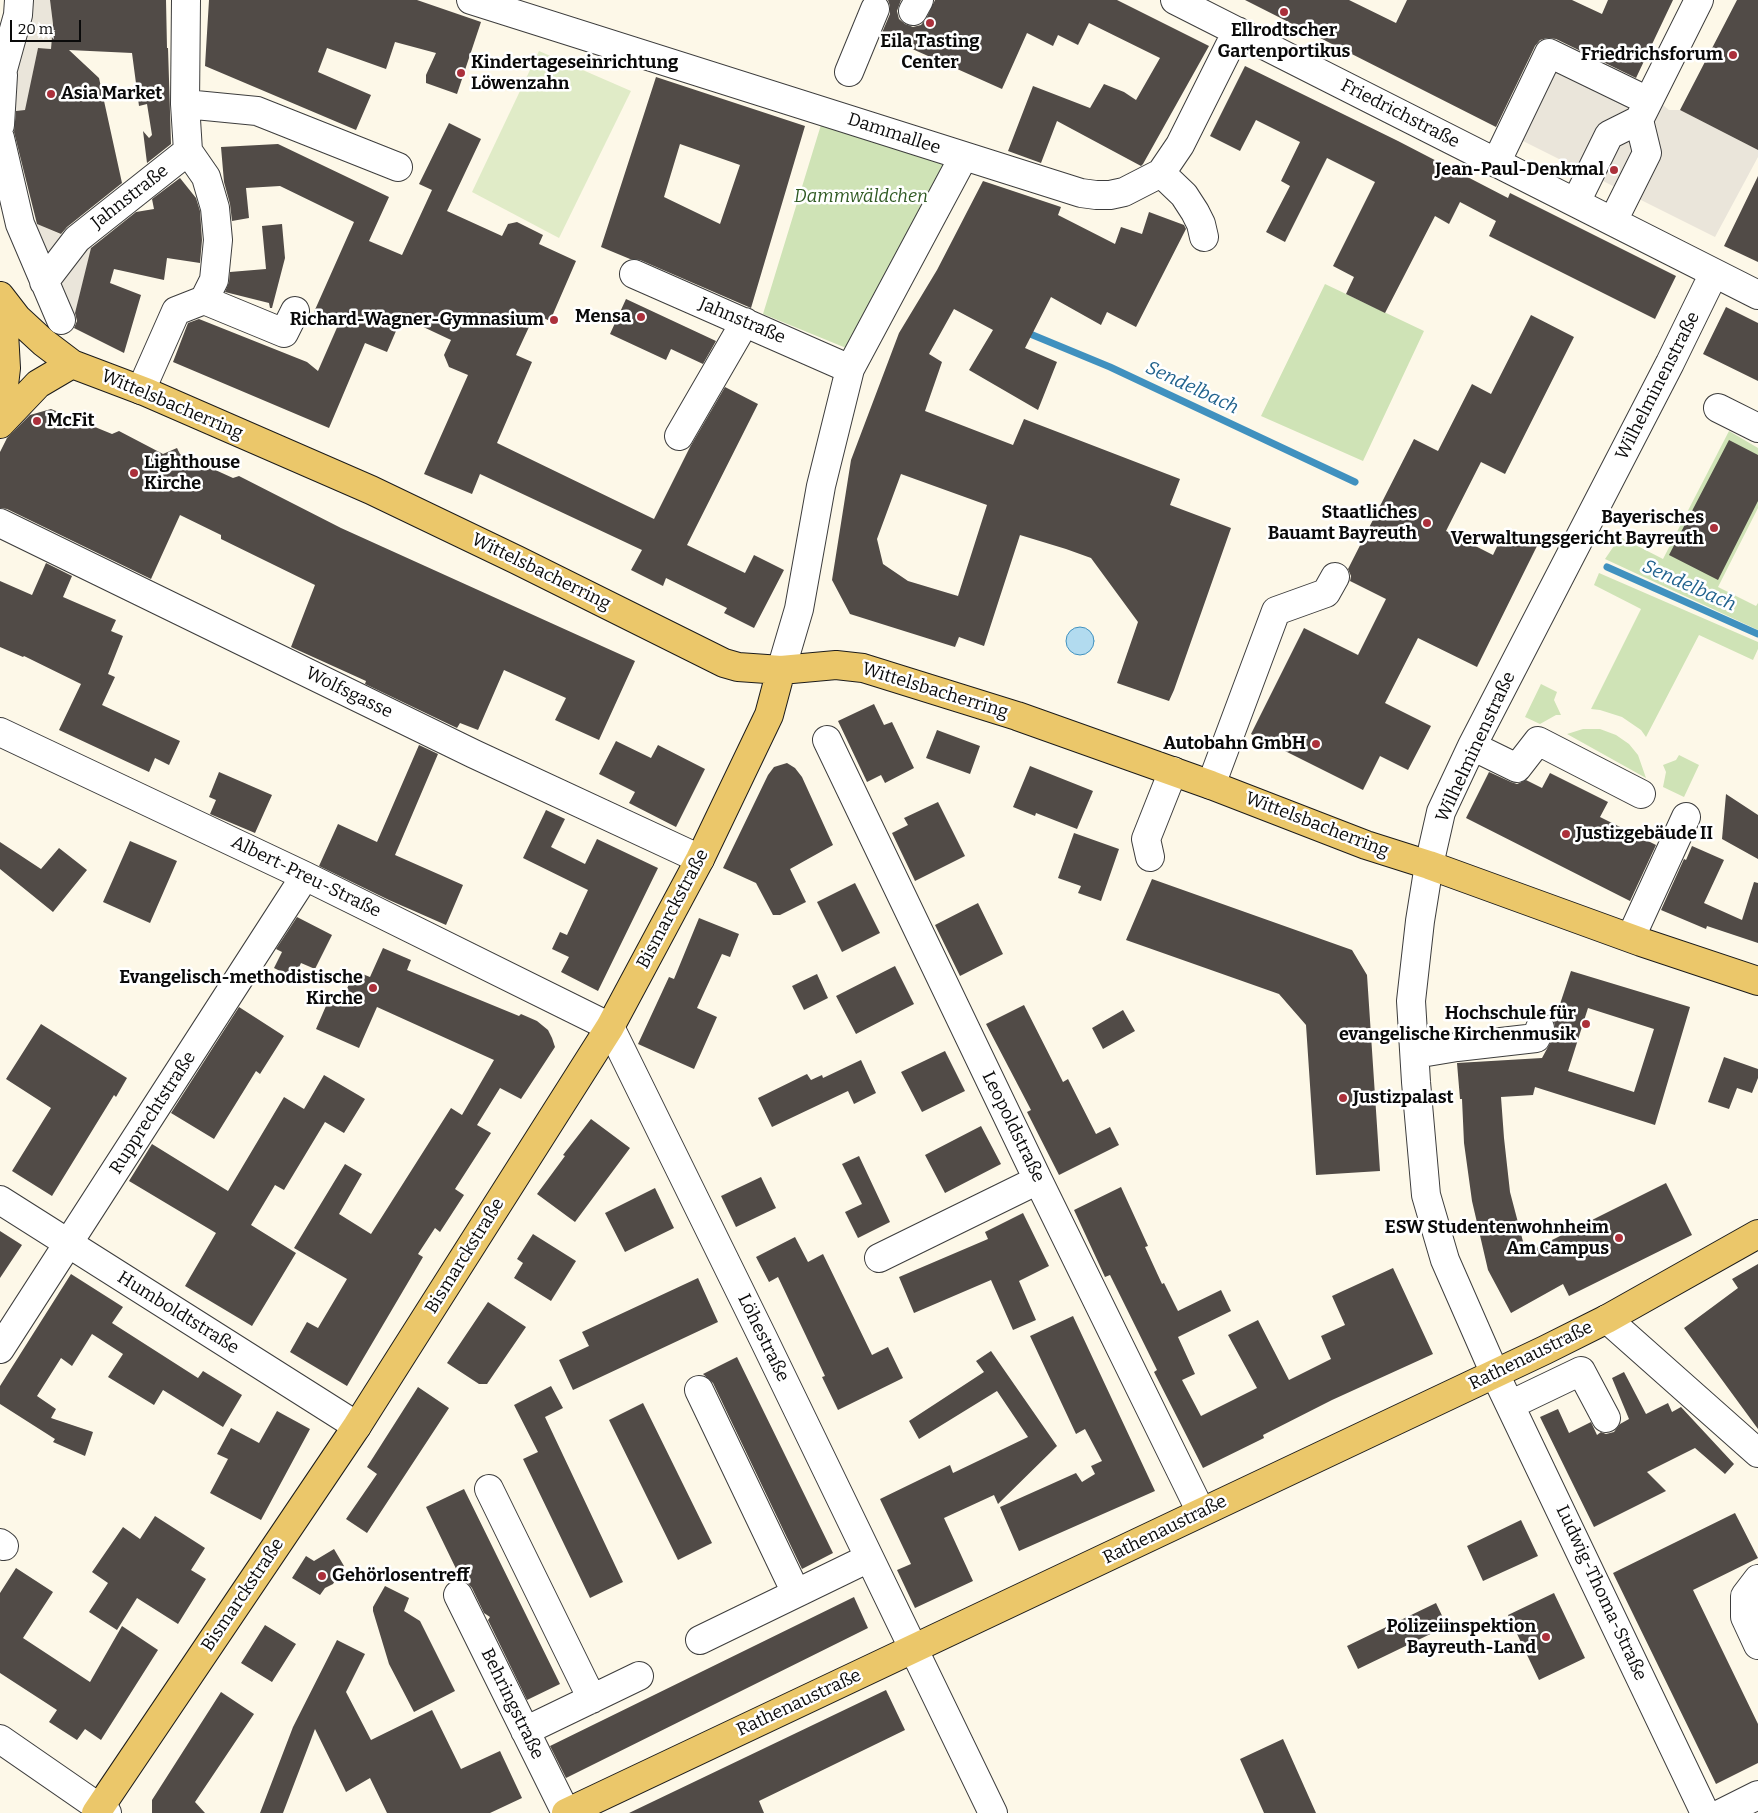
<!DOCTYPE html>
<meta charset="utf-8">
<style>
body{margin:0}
#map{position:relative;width:1758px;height:1813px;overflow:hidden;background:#fdf8e8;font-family:Bitter,serif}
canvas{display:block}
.scale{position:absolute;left:10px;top:20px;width:71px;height:22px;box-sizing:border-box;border:2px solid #0a0a0a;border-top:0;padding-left:6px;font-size:15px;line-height:18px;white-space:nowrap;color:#0a0a0a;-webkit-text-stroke:4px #fff;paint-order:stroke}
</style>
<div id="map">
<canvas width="1758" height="1813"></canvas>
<div class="scale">20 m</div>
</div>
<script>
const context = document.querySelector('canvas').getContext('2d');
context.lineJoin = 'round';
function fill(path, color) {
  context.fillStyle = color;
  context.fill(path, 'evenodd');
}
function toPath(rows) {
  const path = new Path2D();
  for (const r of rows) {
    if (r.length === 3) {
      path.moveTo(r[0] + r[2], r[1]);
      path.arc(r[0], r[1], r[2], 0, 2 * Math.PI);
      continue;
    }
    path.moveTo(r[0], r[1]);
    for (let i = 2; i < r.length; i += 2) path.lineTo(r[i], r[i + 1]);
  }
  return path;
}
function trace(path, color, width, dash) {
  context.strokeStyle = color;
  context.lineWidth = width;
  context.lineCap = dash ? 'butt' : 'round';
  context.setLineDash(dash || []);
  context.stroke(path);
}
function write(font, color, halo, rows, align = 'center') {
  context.font = font + ' Bitter,serif';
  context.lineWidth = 5;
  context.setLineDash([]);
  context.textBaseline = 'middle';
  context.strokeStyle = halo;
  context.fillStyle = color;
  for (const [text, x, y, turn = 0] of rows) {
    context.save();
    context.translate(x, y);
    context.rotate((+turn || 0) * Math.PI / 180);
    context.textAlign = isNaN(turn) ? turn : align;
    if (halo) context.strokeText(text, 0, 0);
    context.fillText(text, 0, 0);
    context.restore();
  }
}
const green = toPath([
 [824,115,948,160,851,350,763,314],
 [1325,284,1424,331,1363,461,1261,416],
 [1729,431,1758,448,1758,508,1718,587,1756,606,1758,603,1758,630,1605,559,1620,537,1663,559],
 [1599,573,1758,642,1758,649,1753,660,1699,635,1646,737,1641,730,1622,717,1600,710,1591,709,1641,609,1594,585],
 [1541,684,1557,692,1554,700,1561,715,1556,715,1540,724,1525,717],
 [1583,729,1600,729,1616,735,1629,744,1638,755,1646,778,1567,734],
 [1679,755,1699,765,1684,797,1663,787,1666,772,1663,765,1676,760]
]);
const pitch = toPath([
 [539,51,631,91,559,238,472,192]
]);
const plaza = toPath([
 [7,0,50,0,53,24,51,49,38,48,32,78,31,109,5,114,18,156,24,218,62,235,92,245,72,327,61,320,39,295,27,265,0,171,0,31],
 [1545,40,1605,69,1651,95,1669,110,1680,110,1758,150,1758,157,1715,237,1501,130]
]);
const water = toPath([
 [1080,641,14]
]);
const stream = toPath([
 [1023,331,1110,367,1355,482],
 [1607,567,1758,634]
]);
const building = toPath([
 [50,0,166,0,167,48,168,48,171,144,147,163,143,131,149,138,152,135,147,104,139,106,132,53,69,50,99,78,122,183,67,227,61,234,37,224,14,132,16,111,25,110,38,48,51,49,53,24],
 [209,0,417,0,481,22,457,94,426,83,426,75,436,53,395,42,386,69,327,48,318,72,371,95,356,130,205,66],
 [888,0,901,0,897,11,899,19,905,24,913,27,921,25,926,19,935,0,1117,0,1209,46,1143,164,1141,166,1057,121,1041,163,1008,151,1033,86,1090,108,1104,84,1124,92,1136,100,1160,58,1089,23,1078,45,1058,35,1053,46,1027,33,1002,89,881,35,890,14,890,6],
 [1245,0,1349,0,1396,23,1407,0,1572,0,1602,14,1608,0,1673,0,1636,78,1556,39,1547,38,1540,40,1535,46,1496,127],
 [1737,0,1758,0,1758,150,1680,110],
 [1245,66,1398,141,1508,198,1510,193,1676,276,1655,319,1489,236,1496,221,1460,202,1449,224,1435,216,1385,313,1346,294,1354,277,1333,266,1375,182,1327,158,1285,242,1266,232,1290,186,1281,181,1300,142,1256,120,1240,151,1210,136],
 [656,77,805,126,751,308,640,260,630,259,601,247],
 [680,144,740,165,720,224,664,197],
 [449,123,481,139,447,211,502,236,508,224,517,222,543,235,539,244,576,261,550,321,535,314,516,355,532,362,497,443,654,519,690,447,725,387,758,404,687,545,745,573,754,555,784,570,754,628,724,613,727,608,666,578,663,586,631,570,642,550,480,474,472,494,424,474,468,375,449,367,444,355,451,340,402,317,387,352,365,343,329,428,173,362,188,323,199,319,307,362,318,371,339,323,314,312,354,222,280,186,246,188,249,218,232,221,230,204,224,182,221,147,278,144,389,197,369,241,402,255,432,190,419,184],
 [1758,176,1758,262,1724,246],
 [180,178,196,198,200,211,202,240,200,263,167,258,164,280,114,269,110,283,141,295,124,353,74,328,77,321,75,313,91,248,136,212,154,209,152,199],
 [983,181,1061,207,1058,215,1115,244,1121,227,1142,234,1149,212,1184,225,1186,229,1136,327,1107,312,1101,325,1051,297,1025,348,1057,362,1038,410,969,370,993,330,954,309,929,354,942,362,925,411,1013,445,1024,419,1180,479,1170,505,1231,528,1174,690,1169,701,1117,683,1138,622,1091,558,1066,549,1020,535,984,646,959,637,955,647,850,614,832,580,851,460,899,333,937,270],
 [901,474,987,505,958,596,908,581,883,564,877,539],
 [282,224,285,258,272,308,270,308,269,303,225,292,229,282,230,272,266,269,262,226],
 [626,299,716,341,703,364,671,349,666,360,610,334],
 [1726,307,1758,323,1758,381,1703,354],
 [1531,315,1574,337,1505,474,1481,462,1446,531,1493,555,1506,528,1538,544,1477,667,1418,638,1385,703,1431,726,1408,770,1380,756,1363,790,1251,734,1304,628,1358,655,1386,599,1350,581,1351,576,1348,569,1414,439,1438,451,1472,384,1491,394],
 [51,409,112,434,119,431,163,454,177,448,180,454,233,478,239,476,341,528,635,661,599,740,555,720,566,698,504,670,478,730,460,723,457,728,365,684,366,681,291,647,315,585,221,539,221,535,180,515,151,579,7,509,0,508,0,452,7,438,30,415],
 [1729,440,1758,455,1758,501,1718,580,1669,555],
 [46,563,72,576,63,597,116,620,111,631,123,636,108,674,115,677,102,705,180,741,169,765,155,758,149,772,59,730,81,684,24,656,23,657,0,647,0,581,32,595],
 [874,704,884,725,892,722,914,768,885,783,881,775,867,782,838,721],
 [937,730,980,746,970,774,926,758],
 [616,741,651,758,658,745,705,769,676,827,629,803,635,792,599,774],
 [419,745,438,754,395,855,463,885,446,925,389,900,319,866,338,824,377,842],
 [787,763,795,768,802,777,833,845,790,869,806,902,780,915,773,915,756,883,723,868,768,775,774,767],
 [1030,766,1093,791,1077,829,1036,813,1035,816,1013,807],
 [219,772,272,795,255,833,210,814,216,800,209,797],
 [1489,772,1511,782,1517,784,1526,780,1542,788,1550,773,1608,802,1600,817,1656,845,1630,901,1466,818],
 [1726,794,1758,815,1758,859,1722,839],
 [938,802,965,856,915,881,892,833,908,825,904,818],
 [546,810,565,819,551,847,585,864,597,839,658,868,598,991,561,972,569,957,552,949,560,932,567,935,588,890,523,858],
 [1074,833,1119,849,1101,901,1078,893,1081,886,1058,878],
 [130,841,177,861,150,923,103,902],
 [0,842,41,869,59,848,87,870,53,912,0,869],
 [1692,846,1724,860,1704,903,1742,920,1754,882,1758,883,1758,943,1707,926,1706,929,1661,910,1684,859,1686,860],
 [1152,879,1352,950,1367,975,1380,1171,1316,1175,1306,1025,1279,994,1126,940],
 [855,883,880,933,842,952,817,902],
 [978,903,1003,954,960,976,935,925],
 [297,917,332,935,315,969,301,963,294,978,274,968,282,952,276,949],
 [699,918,739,934,730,957,722,954,697,1008,717,1017,694,1069,638,1044,669,977,674,979],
 [383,948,411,960,407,970,519,1016,521,1014,537,1021,548,1030,552,1038,555,1047,521,1099,500,1088,477,1125,491,1133,455,1189,464,1195,440,1232,435,1228,418,1254,423,1257,347,1386,290,1352,307,1322,318,1328,347,1279,294,1248,345,1164,362,1174,339,1214,371,1234,451,1108,462,1115,494,1060,377,1007,359,1048,316,1029,329,999,340,1004,355,971,370,977],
 [895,966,914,1004,856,1034,836,996],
 [1571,971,1690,1007,1655,1125,1535,1087,1533,1095,1501,1097,1504,1138,1510,1192,1526,1253,1666,1183,1692,1235,1569,1296,1563,1284,1511,1313,1488,1270,1472,1201,1464,1143,1462,1099,1460,1099,1457,1063,1542,1058,1555,1034,1555,1026,1554,1022],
 [1588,1008,1654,1029,1634,1092,1568,1071],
 [817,974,828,998,804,1010,792,986],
 [1024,1005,1063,1082,1068,1079,1096,1134,1110,1127,1119,1145,1059,1175,1027,1112,1031,1110,986,1024],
 [239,1007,284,1036,260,1074,256,1071,214,1139,171,1113],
 [1123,1010,1135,1031,1103,1049,1092,1028],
 [41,1024,127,1078,116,1097,114,1095,52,1196,12,1171,51,1108,6,1079],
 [945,1051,965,1091,922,1112,901,1072],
 [1724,1057,1758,1069,1758,1078,1752,1093,1737,1088,1729,1109,1708,1102],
 [861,1060,876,1093,854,1104,848,1091,772,1127,758,1098,807,1074,811,1080,822,1075,823,1078],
 [324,1075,365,1099,344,1133,325,1122,284,1190,275,1185,251,1225,296,1253,252,1326,185,1286,216,1233,129,1181,152,1144,228,1191,284,1097,304,1109],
 [591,1119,630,1148,575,1222,537,1194,565,1156,563,1155],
 [981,1126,1001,1164,945,1193,925,1155],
 [859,1156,890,1222,858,1238,845,1212,862,1204,842,1164],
 [761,1177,776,1208,736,1227,721,1196],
 [1121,1187,1148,1246,1145,1247,1162,1284,1164,1283,1178,1311,1221,1290,1231,1311,1178,1337,1195,1374,1182,1380,1201,1416,1257,1388,1228,1335,1258,1320,1289,1380,1331,1359,1321,1336,1345,1325,1332,1296,1393,1268,1433,1354,1332,1400,1263,1435,1264,1438,1203,1468,1154,1372,1157,1370,1110,1275,1105,1277,1074,1210],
 [655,1188,674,1228,625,1252,605,1213],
 [1023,1213,1049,1266,1019,1281,1036,1320,1013,1330,991,1280,914,1313,899,1277,988,1239,985,1232],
 [0,1231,22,1245,0,1278],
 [533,1234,576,1261,551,1301,514,1278,523,1263,517,1259],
 [795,1237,808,1262,823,1254,872,1355,888,1347,903,1378,838,1410,822,1377,825,1376,778,1277,769,1282,756,1257],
 [1758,1264,1758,1429,1684,1328,1738,1288,1732,1279],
 [71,1274,123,1307,112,1323,198,1378,203,1371,242,1395,223,1427,163,1390,154,1405,108,1377,123,1354,92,1334,72,1366,61,1358,37,1396,56,1409,51,1418,93,1432,85,1456,53,1442,55,1439,0,1404,0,1386],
 [698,1278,718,1322,573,1390,559,1360,589,1346,582,1332],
 [488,1302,526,1327,487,1384,479,1384,447,1363],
 [1073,1316,1155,1491,1019,1551,1000,1507,1076,1473,1082,1482,1095,1474,1091,1466,1102,1461,1085,1429,1076,1434,1030,1336],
 [991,1351,1057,1446,998,1504,994,1495,944,1518,973,1581,915,1608,897,1570,911,1564,880,1499,950,1465,953,1473,1028,1437,997,1391,919,1439,909,1421,984,1372,976,1361],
 [737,1357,833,1553,802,1569,713,1383,703,1374],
 [1624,1372,1646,1414,1668,1403,1672,1412,1681,1407,1734,1464,1725,1474,1695,1448,1647,1472,1666,1491,1594,1527,1540,1417,1558,1409,1569,1433,1591,1422,1597,1435,1601,1432,1606,1434,1614,1432,1620,1424,1629,1419,1612,1378],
 [551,1386,563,1408,545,1417,623,1582,590,1598,523,1459,538,1452,514,1405],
 [418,1387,449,1408,367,1533,346,1519,377,1474,367,1467],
 [643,1403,712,1543,678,1560,609,1420],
 [277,1411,310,1429,261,1520,210,1493,228,1459,217,1454,231,1428,259,1443],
 [464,1489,560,1684,527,1700,488,1620,490,1617,484,1613,472,1588,467,1582,462,1581,426,1507],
 [1735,1513,1758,1558,1693,1590,1758,1724,1758,1763,1716,1784,1613,1573],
 [155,1516,205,1548,191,1570,206,1579,178,1624,137,1598,117,1630,89,1612,108,1583,92,1572,123,1527,140,1539],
 [1521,1520,1538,1556,1483,1581,1467,1546],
 [334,1549,344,1566,333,1584,325,1588,320,1595,292,1578,306,1556,314,1561],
 [16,1568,53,1592,23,1638,90,1682,122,1626,158,1650,101,1740,85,1729,77,1740,49,1722,57,1710,0,1673,0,1593],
 [385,1586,409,1598,404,1611,420,1621,455,1691,414,1712,389,1664,373,1611,373,1607],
 [1554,1593,1585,1658,1539,1680,1508,1615],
 [854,1597,868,1628,566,1778,550,1746],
 [1436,1603,1447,1626,1358,1669,1347,1646],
 [265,1625,296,1644,272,1682,241,1663],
 [337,1640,365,1654,346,1692,371,1740,432,1710,461,1769,500,1751,522,1798,490,1813,387,1813,370,1778,346,1792,315,1729,283,1813,260,1813,293,1727],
 [886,1690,905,1730,759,1801,764,1813,629,1813],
 [221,1692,254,1714,195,1802,205,1813,152,1813,152,1800],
 [1283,1739,1316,1813,1264,1813,1240,1759]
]);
const minor = toPath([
 [186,0,185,104,188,151],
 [471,0,1081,193,1096,195,1110,195,1124,192,1161,173,1180,145,1237,31],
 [1175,0,1758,295],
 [913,11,919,0],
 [849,72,875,9],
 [0,80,18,15,19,0],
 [185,104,257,111,398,167],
 [0,125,3,75],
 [0,138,20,224,61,320],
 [188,151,206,177,215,208,218,240,214,280,204,300,284,333,295,311],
 [1496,163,1549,53,1648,101],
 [1161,173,1184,195,1195,212,1201,224,1204,237],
 [1576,202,1609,135,1639,120,1699,0],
 [1613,221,1647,153,1639,120],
 [634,274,850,369],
 [44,282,77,239,188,151],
 [141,390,176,311,204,300],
 [1718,408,1758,428],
 [679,436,745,322],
 [0,523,474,754,700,859],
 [781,670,799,609,821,486,850,369,964,156],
 [0,732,305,876,610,1027,763,1338,993,1813],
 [827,740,1038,1180,1201,1512],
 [1472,746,1517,768,1538,741,1641,794],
 [1211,785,1276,611,1326,593,1335,577],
 [1150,857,1146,839,1173,771],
 [1631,937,1686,817],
 [1415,1054,1457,1047,1536,1038,1540,1028],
 [0,1200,357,1426],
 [879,1258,1038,1180],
 [1607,1319,1758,1453],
 [0,1349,305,876],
 [699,1390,796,1593],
 [1510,1405,1581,1371,1606,1418],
 [489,1489,592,1699],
 [0,1543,4,1546],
 [1758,1579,1745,1596,1745,1617,1758,1645],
 [458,1595,566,1813],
 [700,1640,869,1558],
 [525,1731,639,1676],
 [0,1739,107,1813],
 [1705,1813,1495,1374,1445,1260,1426,1195,1416,1082,1411,1001,1420,921,1429,865,1441,812,1472,746,1670,363,1714,273],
 [1722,1813,1758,1795]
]);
const major = toPath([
 [0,296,17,318,43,342,72,364,146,392,371,490,517,560,724,663,738,667,781,670,836,665,863,668,1017,716,1211,785,1366,845,1429,865,1641,942,1758,981],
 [0,315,4,332,6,368,0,419],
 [0,424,38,384,72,364],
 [96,1813,357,1426,610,1027,700,859,769,715,781,670],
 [566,1813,1545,1350,1607,1319,1758,1234]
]);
const markers = [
 [1284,12,5,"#ab303b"],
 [930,23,5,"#ab303b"],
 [1733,55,5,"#ab303b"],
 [461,73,5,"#ab303b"],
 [51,94,5,"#ab303b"],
 [1614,170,5,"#ab303b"],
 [641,317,5,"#ab303b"],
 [554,320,5,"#ab303b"],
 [37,421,5,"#ab303b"],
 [134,473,5,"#ab303b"],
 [1427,523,5,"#ab303b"],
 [1714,528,5,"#ab303b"],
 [1316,744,5,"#ab303b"],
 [1566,834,5,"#ab303b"],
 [373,988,5,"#ab303b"],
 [1586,1024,5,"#ab303b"],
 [1343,1098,5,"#ab303b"],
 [1619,1238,5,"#ab303b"],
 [322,1576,5,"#ab303b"],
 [1546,1637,5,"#ab303b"]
];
const poiNames = [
 ["Ellrodtscher",1284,31,"center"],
 ["Gartenportikus",1284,52,"center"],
 ["Eila Tasting",930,42,"center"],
 ["Center",930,63,"center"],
 ["Friedrichsforum",1723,55],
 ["Kindertageseinrichtung",471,63,"left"],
 ["Löwenzahn",471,84,"left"],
 ["Asia Market",61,94,"left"],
 ["Jean-Paul-Denkmal",1604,170],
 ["Mensa",631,317],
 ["Richard-Wagner-Gymnasium",544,320],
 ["McFit",47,421,"left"],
 ["Lighthouse",144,463,"left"],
 ["Kirche",144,484,"left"],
 ["Staatliches",1417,513],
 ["Bauamt Bayreuth",1417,534],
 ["Bayerisches",1704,518],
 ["Verwaltungsgericht Bayreuth",1704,539],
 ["Autobahn GmbH",1306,744],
 ["Justizgebäude II",1576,834,"left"],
 ["Evangelisch-methodistische",363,978],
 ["Kirche",363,999],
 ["Hochschule für",1576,1014],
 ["evangelische Kirchenmusik",1576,1035],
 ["Justizpalast",1353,1098,"left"],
 ["ESW Studentenwohnheim",1609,1228],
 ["Am Campus",1609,1249],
 ["Gehörlosentreff",332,1576,"left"],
 ["Polizeiinspektion",1536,1627],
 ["Bayreuth-Land",1536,1648]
];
const streetNames = [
 ["Friedrichstraße",1400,114,27],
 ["Dammallee",894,134,18],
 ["Jahnstraße",130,197,-38],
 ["Jahnstraße",742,321,23],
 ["Wilhelminenstraße",1658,386,-63],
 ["Wittelsbacherring",172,405,23],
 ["Wittelsbacherring",541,572,26],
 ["Wittelsbacherring",935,691,17],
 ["Wolfsgasse",349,693,26],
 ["Wilhelminenstraße",1476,747,-65],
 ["Wittelsbacherring",1317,825,21],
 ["Albert-Preu-Straße",306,877,26],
 ["Bismarckstraße",673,909,-62],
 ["Rupprechtstraße",153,1113,-57],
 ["Leopoldstraße",1013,1127,64],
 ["Bismarckstraße",465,1256,-58],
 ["Humboldtstraße",178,1313,32],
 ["Löhestraße",763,1338,64],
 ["Rathenaustraße",1531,1356,-26],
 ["Rathenaustraße",1165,1530,-26],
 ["Ludwig-Thoma-Straße",1601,1593,65],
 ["Bismarckstraße",243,1595,-56],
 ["Rathenaustraße",799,1703,-25],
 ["Behringstraße",512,1704,64]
];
const parkNames = [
 ["Dammwäldchen",861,197]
];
const waterNames = [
 ["Sendelbach",1192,388,25],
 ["Sendelbach",1689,586,24]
];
fill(green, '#cfe3b6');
fill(pitch, '#e0ebc7');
fill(plaza, '#eae5da');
fill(water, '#b2dbef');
trace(water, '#4091bf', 1);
trace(stream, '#4091bf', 7);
fill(building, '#514b47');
trace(minor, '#3d3d3d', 30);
trace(major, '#1b1b1b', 30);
trace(minor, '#fff', 28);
trace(major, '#ebc76a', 28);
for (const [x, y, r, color] of markers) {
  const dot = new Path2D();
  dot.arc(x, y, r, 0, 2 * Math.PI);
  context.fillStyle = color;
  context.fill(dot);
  trace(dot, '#fff', 2);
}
write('bold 18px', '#0a0a0a', '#fff', poiNames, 'right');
write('18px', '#0a0a0a', '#fff', streetNames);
write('italic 18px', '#2f5a22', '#fff', parkNames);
write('italic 19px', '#21628d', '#fff', waterNames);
</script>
